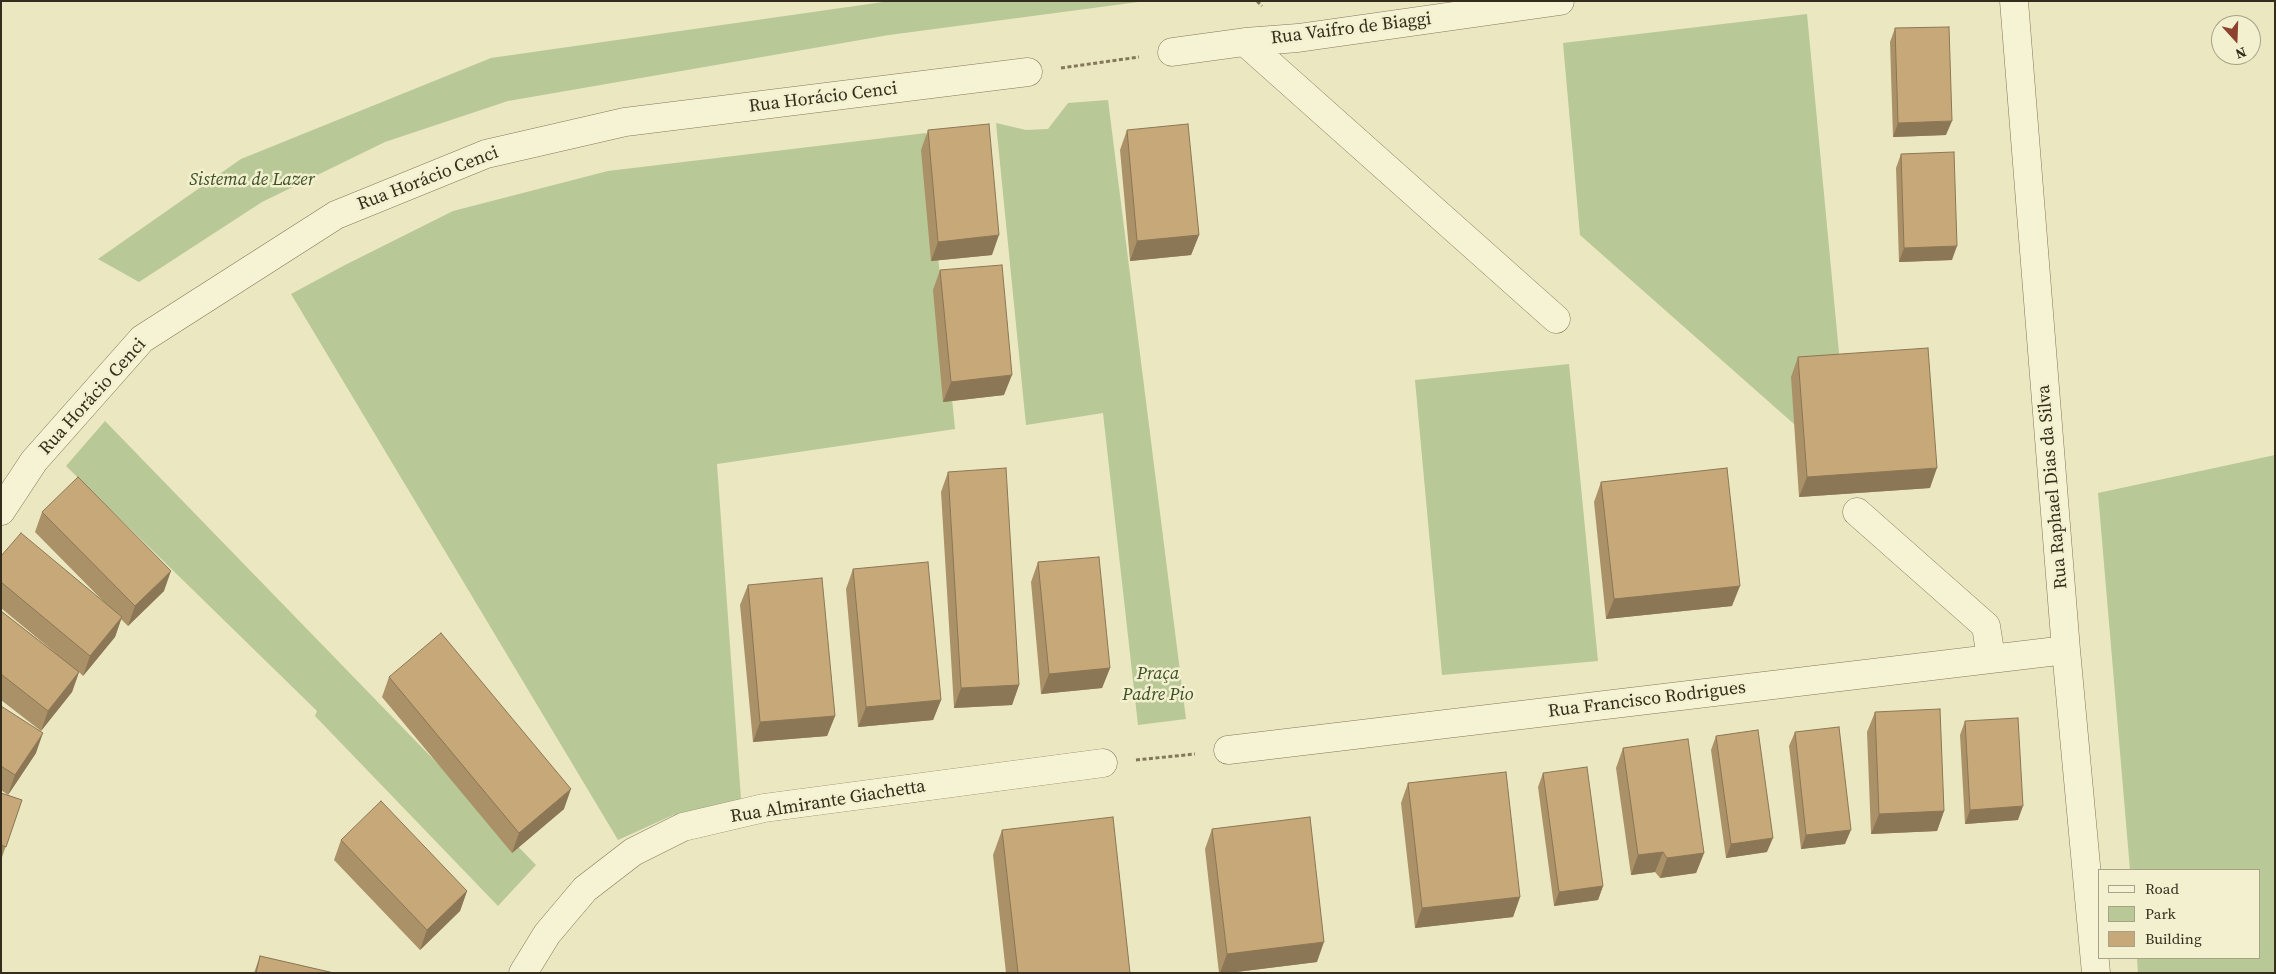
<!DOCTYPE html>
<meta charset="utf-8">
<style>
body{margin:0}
#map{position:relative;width:2276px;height:974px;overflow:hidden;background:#ebe7c1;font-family:"Source Serif 4",serif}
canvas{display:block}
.frame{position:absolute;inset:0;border:2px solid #342d1d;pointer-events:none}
.legend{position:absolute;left:2098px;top:869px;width:162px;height:90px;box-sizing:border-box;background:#f3f0d0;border:1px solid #a7a288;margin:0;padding:6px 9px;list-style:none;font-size:15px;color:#342d1d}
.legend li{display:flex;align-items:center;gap:10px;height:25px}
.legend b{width:25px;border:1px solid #a7a288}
.north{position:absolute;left:2211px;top:15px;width:50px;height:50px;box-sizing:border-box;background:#f3f0d0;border:1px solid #a7a288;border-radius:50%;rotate:160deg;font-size:14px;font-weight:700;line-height:20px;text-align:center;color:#342d1d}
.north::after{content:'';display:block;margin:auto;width:18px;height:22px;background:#8e412e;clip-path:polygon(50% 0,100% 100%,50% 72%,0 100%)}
</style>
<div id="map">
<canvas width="2276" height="974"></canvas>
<div class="frame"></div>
<ul class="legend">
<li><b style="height:6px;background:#f6f3d4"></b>Road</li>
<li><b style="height:14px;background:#b8c896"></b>Park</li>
<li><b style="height:14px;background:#c7a979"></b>Building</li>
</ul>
<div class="north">N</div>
</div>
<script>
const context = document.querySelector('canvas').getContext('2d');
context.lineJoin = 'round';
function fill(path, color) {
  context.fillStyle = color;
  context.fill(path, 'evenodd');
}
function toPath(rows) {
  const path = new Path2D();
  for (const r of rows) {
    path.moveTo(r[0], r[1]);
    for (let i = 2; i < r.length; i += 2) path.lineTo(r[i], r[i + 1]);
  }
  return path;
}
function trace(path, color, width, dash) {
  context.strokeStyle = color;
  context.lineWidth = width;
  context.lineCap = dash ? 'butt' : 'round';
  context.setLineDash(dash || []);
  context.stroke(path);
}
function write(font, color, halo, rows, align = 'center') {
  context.font = font + ' "Source Serif 4",serif';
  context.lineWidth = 5;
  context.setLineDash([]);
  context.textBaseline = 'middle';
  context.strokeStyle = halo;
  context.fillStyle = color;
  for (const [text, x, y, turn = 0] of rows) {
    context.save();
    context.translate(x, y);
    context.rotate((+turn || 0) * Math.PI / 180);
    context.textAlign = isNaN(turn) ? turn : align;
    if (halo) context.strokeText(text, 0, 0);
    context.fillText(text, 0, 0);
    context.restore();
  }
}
const green = toPath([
 [890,1,1146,1,889,35,508,101,385,142,262,202,139,282,98,259,241,159,491,58],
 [1807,14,1841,374,1794,424,1580,235,1563,43],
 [1108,100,1186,719,1138,725,1103,413,1026,425,996,123,1026,130,1048,129,1068,103],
 [926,133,955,429,717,464,741,799,673,815,618,840,291,294,345,265,453,211,608,171],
 [1569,364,1598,661,1442,675,1415,380],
 [105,421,536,865,498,906,315,716,317,711,66,466],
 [2275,455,2275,973,2138,973,2137,958,2260,958,2260,870,2130,870,2098,493]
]);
const path = toPath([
 [1257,1,1262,6],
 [1061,68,1139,57],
 [1136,760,1195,754]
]);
const minor = toPath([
 [2014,1,2066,650,2096,973],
 [1245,42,1556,319],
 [1172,52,1245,42,1298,38,1560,1],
 [1,511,34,461,142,339,336,215,486,154,625,122,1028,72],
 [1857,512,1986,626,1991,658],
 [1228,750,2066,650],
 [523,973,547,934,585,889,633,852,683,827,764,808,1103,763]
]);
const wall = toPath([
 [1895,28,1946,135,1893,137,1890,42],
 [928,130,992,255,931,261,921,150],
 [1127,130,1199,235,1191,255,1130,261,1120,150],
 [1901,154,1952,260,1899,262,1896,168],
 [940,270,1004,395,943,402,933,290],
 [1798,357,1930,488,1799,497,1791,377],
 [948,472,1019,685,1012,705,954,708,941,492],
 [1601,482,1732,606,1606,619,1594,502],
 [42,512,164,591,128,626,121,619,115,637,83,676,79,672,72,692,41,731,1,700,1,611,59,656,1,608,1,556,107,605,35,532],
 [1038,562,1110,668,1102,688,1041,694,1031,582],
 [853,569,941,700,933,720,858,727,846,589],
 [748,585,835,716,827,736,753,742,740,605],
 [389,677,564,809,512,853,382,697],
 [1,706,36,753,8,795,1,790],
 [1875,712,1944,811,1937,831,1871,834,1867,732],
 [1965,721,2018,820,1965,824,1960,735],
 [1795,732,1845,844,1801,849,1789,746],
 [1716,736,1767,852,1726,858,1711,750],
 [1623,748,1704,853,1696,873,1660,878,1655,872,1631,875,1616,768],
 [1543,773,1603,886,1598,900,1554,906,1538,787],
 [1408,783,1520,897,1513,917,1415,928,1401,803],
 [1,793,22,800,1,860],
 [1212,829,1317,962,1228,973,1219,973,1205,849],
 [1002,830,1130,973,1006,973,993,855],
 [341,840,467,891,460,911,420,950,334,860],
 [260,956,334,973,254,973]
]);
const shadedWall = toPath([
 [1952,121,1946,135,1893,137,1898,123],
 [999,235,992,255,931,261,938,242],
 [1199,235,1191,255,1130,261,1137,241],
 [1957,246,1952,260,1899,262,1904,248],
 [1012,375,1004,395,943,402,951,382],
 [1937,468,1930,488,1799,497,1807,477],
 [171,571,164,591,128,626,135,606],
 [1740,586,1732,606,1606,619,1614,599],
 [122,617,115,637,83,676,90,656],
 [1110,668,1102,688,1041,694,1049,674],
 [79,672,72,692,41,731,48,711],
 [1019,685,1012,705,954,708,961,688],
 [941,700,933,720,858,727,866,707],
 [835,716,827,736,753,742,760,722],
 [43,733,36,753,8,795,15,775],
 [571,789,564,809,512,853,519,833],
 [2023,806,2018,820,1965,824,1970,810],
 [1944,811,1937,831,1871,834,1879,814],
 [1851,830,1845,844,1801,849,1806,835],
 [1773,838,1767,852,1726,858,1731,844],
 [1663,852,1655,872,1631,875,1638,855],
 [1704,853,1696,873,1660,878,1667,858],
 [1603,886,1598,900,1554,906,1559,892],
 [467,891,460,911,420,950,427,930],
 [1520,897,1513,917,1415,928,1422,908],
 [1324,942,1317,962,1228,973,1220,973,1227,954]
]);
const building = toPath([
 [1949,27,1952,121,1898,123,1895,28,1949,27],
 [989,124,999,235,938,242,928,130,989,124],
 [1188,124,1199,235,1137,241,1127,130,1188,124],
 [1954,152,1957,246,1904,248,1901,154,1954,152],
 [1002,265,1012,375,951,382,940,270,1002,265],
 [1928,348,1937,468,1807,477,1798,357,1928,348],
 [1006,468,1019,685,961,688,948,472,1006,468],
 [1727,468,1740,586,1614,599,1601,482,1727,468],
 [78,477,171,571,135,606,42,512,78,477],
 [21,533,122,617,90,656,1,582,1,556,21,533],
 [1099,557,1110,668,1049,674,1038,562,1099,557],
 [928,562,941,700,866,707,853,569,928,562],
 [822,578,835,716,760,722,748,585,822,578],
 [1,611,79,672,48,711,1,674,1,611],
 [441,633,571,789,519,833,389,677,441,633],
 [1,706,43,733,15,775,1,766,1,706],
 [1940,709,1944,811,1879,814,1875,712,1940,709],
 [2018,718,2023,806,1970,810,1965,721,2018,718],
 [1839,727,1851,830,1806,835,1795,732,1839,727],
 [1758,730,1773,838,1731,844,1716,736,1758,730],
 [1688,739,1704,853,1667,858,1663,852,1638,855,1623,748,1688,739],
 [1587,767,1603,886,1559,892,1543,773,1587,767],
 [1506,772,1520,897,1422,908,1408,783,1506,772],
 [1,793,22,800,6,847,1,845,1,793],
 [381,801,467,891,427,930,341,840,381,801],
 [1113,817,1130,973,1018,973,1002,830,1113,817],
 [1310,817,1324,942,1227,954,1212,829,1310,817],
 [260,956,334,973,256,973,260,956]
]);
const streetNames = [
 ["Rua Vaifro de Biaggi",1351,29,-7],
 ["Rua Horácio Cenci",823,98,-7],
 ["Rua Horácio Cenci",428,179,-21],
 ["Rua Horácio Cenci",93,397,-48],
 ["Rua Raphael Dias da Silva",2053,487,-95],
 ["Rua Francisco Rodrigues",1647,700,-7],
 ["Rua Almirante Giachetta",828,802,-9]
];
const parkNames = [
 ["Sistema de Lazer",252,180],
 ["Praça",1158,674],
 ["Padre Pio",1158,695]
];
fill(green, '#b8c896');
trace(minor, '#83785a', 29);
trace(path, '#83785a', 3, [4, 2.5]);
trace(minor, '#f6f3d4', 28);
fill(wall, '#ab9168');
fill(shadedWall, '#8b7655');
fill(building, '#c7a979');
trace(building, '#8b7655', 1);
write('18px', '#342d1d', '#f3f0d0', streetNames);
write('italic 18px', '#3c4f25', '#f3f0d0', parkNames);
</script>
